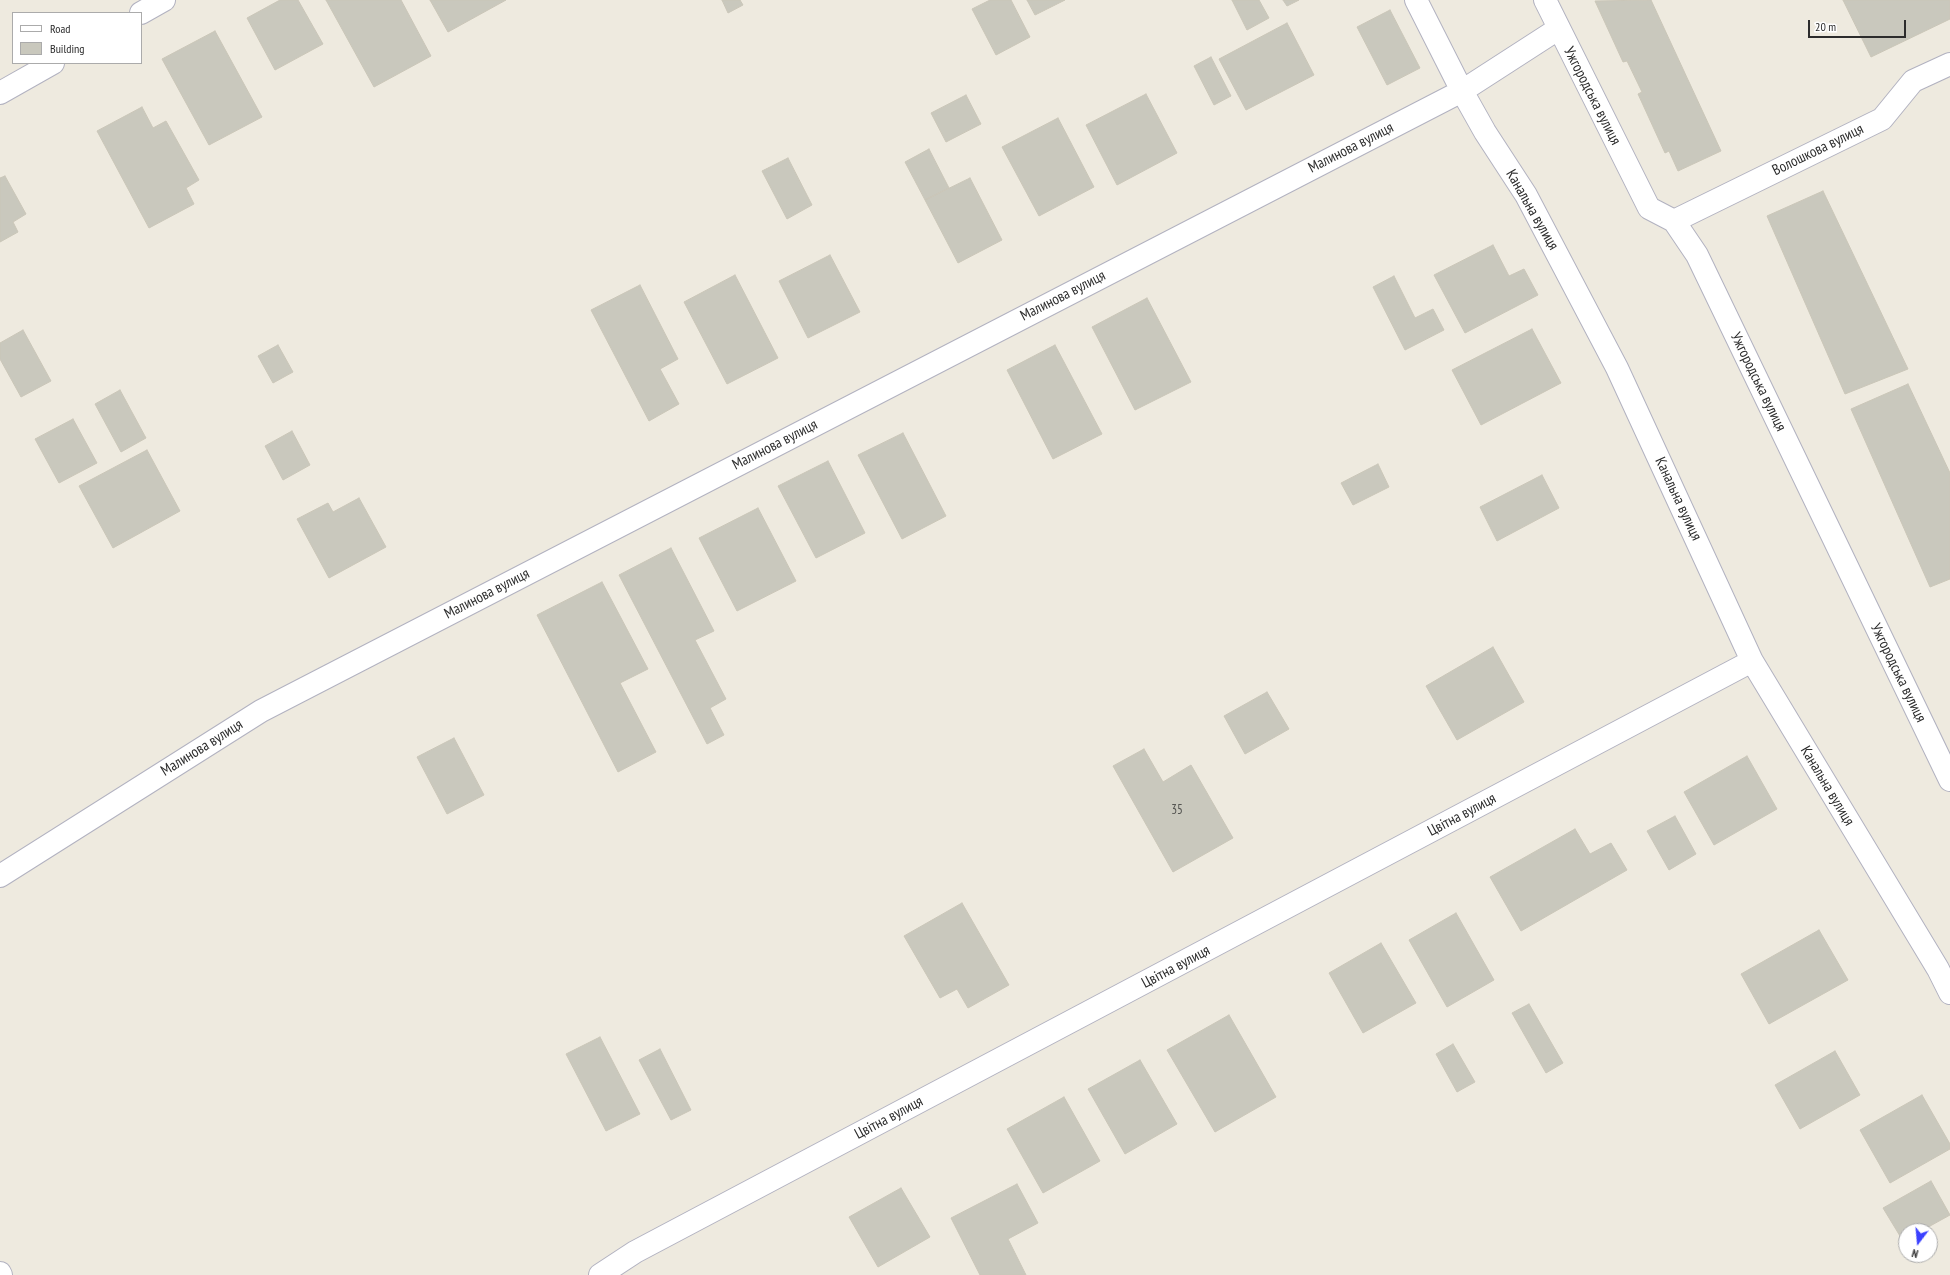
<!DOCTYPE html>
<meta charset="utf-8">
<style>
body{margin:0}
#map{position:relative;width:1950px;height:1275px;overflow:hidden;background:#eeeadf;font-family:"PT Sans Narrow",sans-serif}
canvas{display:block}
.legend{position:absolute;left:12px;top:12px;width:130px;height:52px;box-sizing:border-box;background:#fff;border:1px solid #ababab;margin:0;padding:5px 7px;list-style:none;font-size:12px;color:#2c2c2c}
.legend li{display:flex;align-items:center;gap:8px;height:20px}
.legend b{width:20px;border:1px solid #ababab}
.north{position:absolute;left:1898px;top:1223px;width:40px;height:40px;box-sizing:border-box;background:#fff;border:1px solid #ababab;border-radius:50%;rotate:196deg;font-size:11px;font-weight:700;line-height:16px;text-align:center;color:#2c2c2c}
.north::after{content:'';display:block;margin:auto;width:14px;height:18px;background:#3b41ff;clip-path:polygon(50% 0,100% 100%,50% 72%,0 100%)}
.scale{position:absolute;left:1808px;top:20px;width:98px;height:18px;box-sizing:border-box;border:2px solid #2c2c2c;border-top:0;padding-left:5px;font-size:12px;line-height:14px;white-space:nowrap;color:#2c2c2c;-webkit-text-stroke:3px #fff;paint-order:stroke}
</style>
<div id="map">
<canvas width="1950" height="1275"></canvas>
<ul class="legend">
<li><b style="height:5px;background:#fff"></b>Road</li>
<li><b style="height:11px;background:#c9c8bd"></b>Building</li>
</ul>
<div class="north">N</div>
<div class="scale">20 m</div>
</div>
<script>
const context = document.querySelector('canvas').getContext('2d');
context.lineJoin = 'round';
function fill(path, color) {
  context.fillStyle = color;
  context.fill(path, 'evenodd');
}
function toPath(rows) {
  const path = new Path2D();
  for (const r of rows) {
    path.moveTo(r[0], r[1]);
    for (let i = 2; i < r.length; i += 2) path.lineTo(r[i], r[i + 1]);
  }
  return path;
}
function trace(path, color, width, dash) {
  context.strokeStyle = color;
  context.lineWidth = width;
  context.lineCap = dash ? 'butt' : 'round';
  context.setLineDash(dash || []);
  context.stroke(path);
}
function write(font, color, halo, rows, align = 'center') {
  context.font = font + ' "PT Sans Narrow",sans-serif';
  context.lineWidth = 3.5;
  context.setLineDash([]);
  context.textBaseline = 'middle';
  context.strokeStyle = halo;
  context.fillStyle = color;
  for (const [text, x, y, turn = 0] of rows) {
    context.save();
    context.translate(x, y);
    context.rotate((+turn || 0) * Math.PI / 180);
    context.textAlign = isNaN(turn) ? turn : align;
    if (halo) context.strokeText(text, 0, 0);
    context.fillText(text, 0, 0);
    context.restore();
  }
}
const building = toPath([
 [280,0,298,0,323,44,275,70,247,18,280,0],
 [326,0,401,0,431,56,374,87,326,0],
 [430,0,506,0,448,32,430,0],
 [722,0,740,0,743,5,728,13,722,0],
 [990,0,1011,0,1030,37,996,55,972,9,990,0],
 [1027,0,1065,0,1035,15,1027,0],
 [1232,0,1259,0,1269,18,1247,30,1232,0],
 [1283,0,1299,0,1287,6,1283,0],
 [1651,0,1721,151,1678,171,1669,151,1665,153,1638,94,1642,92,1627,61,1623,62,1595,1,1651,0],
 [1843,0,1950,0,1950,19,1871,57,1843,0],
 [1390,10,1420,68,1387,85,1357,27,1390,10],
 [1287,23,1314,75,1246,110,1219,59,1287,23],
 [215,31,262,117,209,145,162,59,215,31],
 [1211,57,1231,96,1214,105,1194,66,1211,57],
 [1146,94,1177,153,1117,185,1086,125,1146,94],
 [966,95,981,124,946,142,931,113,966,95],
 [142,107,153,128,166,121,199,180,186,188,194,204,149,228,97,131,142,107],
 [1058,118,1094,187,1039,216,1002,147,1058,118],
 [929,149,949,188,925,200,905,162,929,149],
 [788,158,812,205,787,219,762,171,788,158],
 [5,176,26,214,13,222,18,232,0,242,0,178,5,176],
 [970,178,1002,240,958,263,925,200,970,178],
 [1823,191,1908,369,1845,394,1767,216,1823,191],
 [1493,245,1509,276,1524,269,1538,295,1465,333,1434,275,1493,245],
 [830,255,860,312,808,338,779,281,830,255],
 [735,275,778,358,727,384,684,302,735,275],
 [1394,276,1415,318,1433,309,1444,330,1405,350,1373,287,1394,276],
 [640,285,678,359,660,369,679,404,649,421,591,310,640,285],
 [1147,298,1191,382,1135,410,1092,327,1147,298],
 [1532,329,1561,383,1481,425,1452,370,1532,329],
 [23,330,51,381,21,397,0,359,0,343,23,330],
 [278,345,293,372,273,383,258,356,278,345],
 [1055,345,1102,434,1053,459,1007,370,1055,345],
 [1908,384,1950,473,1950,579,1930,587,1851,409,1908,384],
 [120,390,146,438,121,452,95,404,120,390],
 [73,419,97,463,59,483,35,439,73,419],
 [292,431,310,465,283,480,265,446,292,431],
 [903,433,946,516,902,539,858,455,903,433],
 [147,450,180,511,113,548,79,486,147,450],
 [828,461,865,533,816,558,778,486,828,461],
 [1378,464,1389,487,1353,505,1341,483,1378,464],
 [1542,475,1559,508,1497,541,1480,507,1542,475],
 [359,498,386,547,329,578,297,519,328,503,333,512,359,498],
 [758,508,796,581,737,611,699,538,758,508],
 [671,548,714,631,695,640,726,699,710,708,724,735,707,744,619,575,671,548],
 [602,582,648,669,620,683,656,752,618,772,537,615,602,582],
 [1493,647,1524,702,1457,740,1426,686,1493,647],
 [1267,692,1289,729,1245,754,1224,716,1267,692],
 [454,738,484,795,447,814,417,757,454,738],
 [1144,749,1163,782,1191,765,1233,838,1173,872,1113,766,1144,749],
 [1747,756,1777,809,1714,845,1684,792,1747,756],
 [1675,816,1696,854,1669,870,1647,831,1675,816],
 [1575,829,1590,854,1611,843,1627,870,1521,931,1490,877,1575,829],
 [962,903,1009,985,968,1008,957,989,940,998,904,936,962,903],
 [1456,913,1494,980,1447,1007,1409,940,1456,913],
 [1819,930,1848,980,1769,1024,1741,974,1819,930],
 [1381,943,1416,1003,1363,1033,1329,973,1381,943],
 [1529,1004,1563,1063,1546,1073,1512,1013,1529,1004],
 [1229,1015,1276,1097,1215,1132,1167,1050,1229,1015],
 [600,1037,640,1114,606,1131,566,1054,600,1037],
 [1453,1044,1475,1082,1457,1092,1436,1054,1453,1044],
 [660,1049,691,1110,671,1120,639,1060,660,1049],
 [1835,1051,1860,1095,1800,1129,1775,1085,1835,1051],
 [1140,1060,1177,1124,1125,1154,1088,1089,1140,1060],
 [1922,1095,1950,1144,1950,1149,1890,1183,1860,1130,1922,1095],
 [1064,1097,1100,1161,1043,1193,1007,1129,1064,1097],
 [1931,1181,1950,1215,1921,1231,1906,1231,1906,1240,1903,1241,1883,1208,1931,1181],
 [1017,1184,1038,1223,1008,1239,1026,1275,980,1275,951,1218,1017,1184],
 [901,1188,930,1237,878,1267,849,1217,901,1188]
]);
const minor = toPath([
 [1416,0,1462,91,1485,132,1526,195,1617,368,1752,661,1938,969,1950,993],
 [1545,0,1649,208,1674,221,1697,255,1950,780],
 [141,13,164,0],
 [0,93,53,63],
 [1674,221,1882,119,1913,81,1950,64],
 [0,876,261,711,1462,91,1558,29],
 [0,1273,1,1275],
 [600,1275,635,1252,1752,661]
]);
const numberNames = [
 ["35",1177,810]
];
const streetNames = [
 ["Ужгородська вулиця",1592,96,63],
 ["Малинова вулиця",1351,148,-27],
 ["Волошкова вулиця",1818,150,-26],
 ["Канальна вулиця",1532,210,60],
 ["Малинова вулиця",1063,296,-27],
 ["Ужгородська вулиця",1758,382,64],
 ["Малинова вулиця",775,445,-27],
 ["Канальна вулиця",1678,499,65],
 ["Малинова вулиця",487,594,-27],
 ["Ужгородська вулиця",1898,673,64],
 ["Малинова вулиця",202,748,-32],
 ["Канальна вулиця",1827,786,59],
 ["Цвітна вулиця",1462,815,-28],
 ["Цвітна вулиця",1176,967,-28],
 ["Цвітна вулиця",889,1118,-28]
];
fill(building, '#c9c8bd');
trace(building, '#cac6b8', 1);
trace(minor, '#b2b2c0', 24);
trace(minor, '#fff', 22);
write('13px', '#535350', null, numberNames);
write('15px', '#2c2c2c', '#fff', streetNames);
</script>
